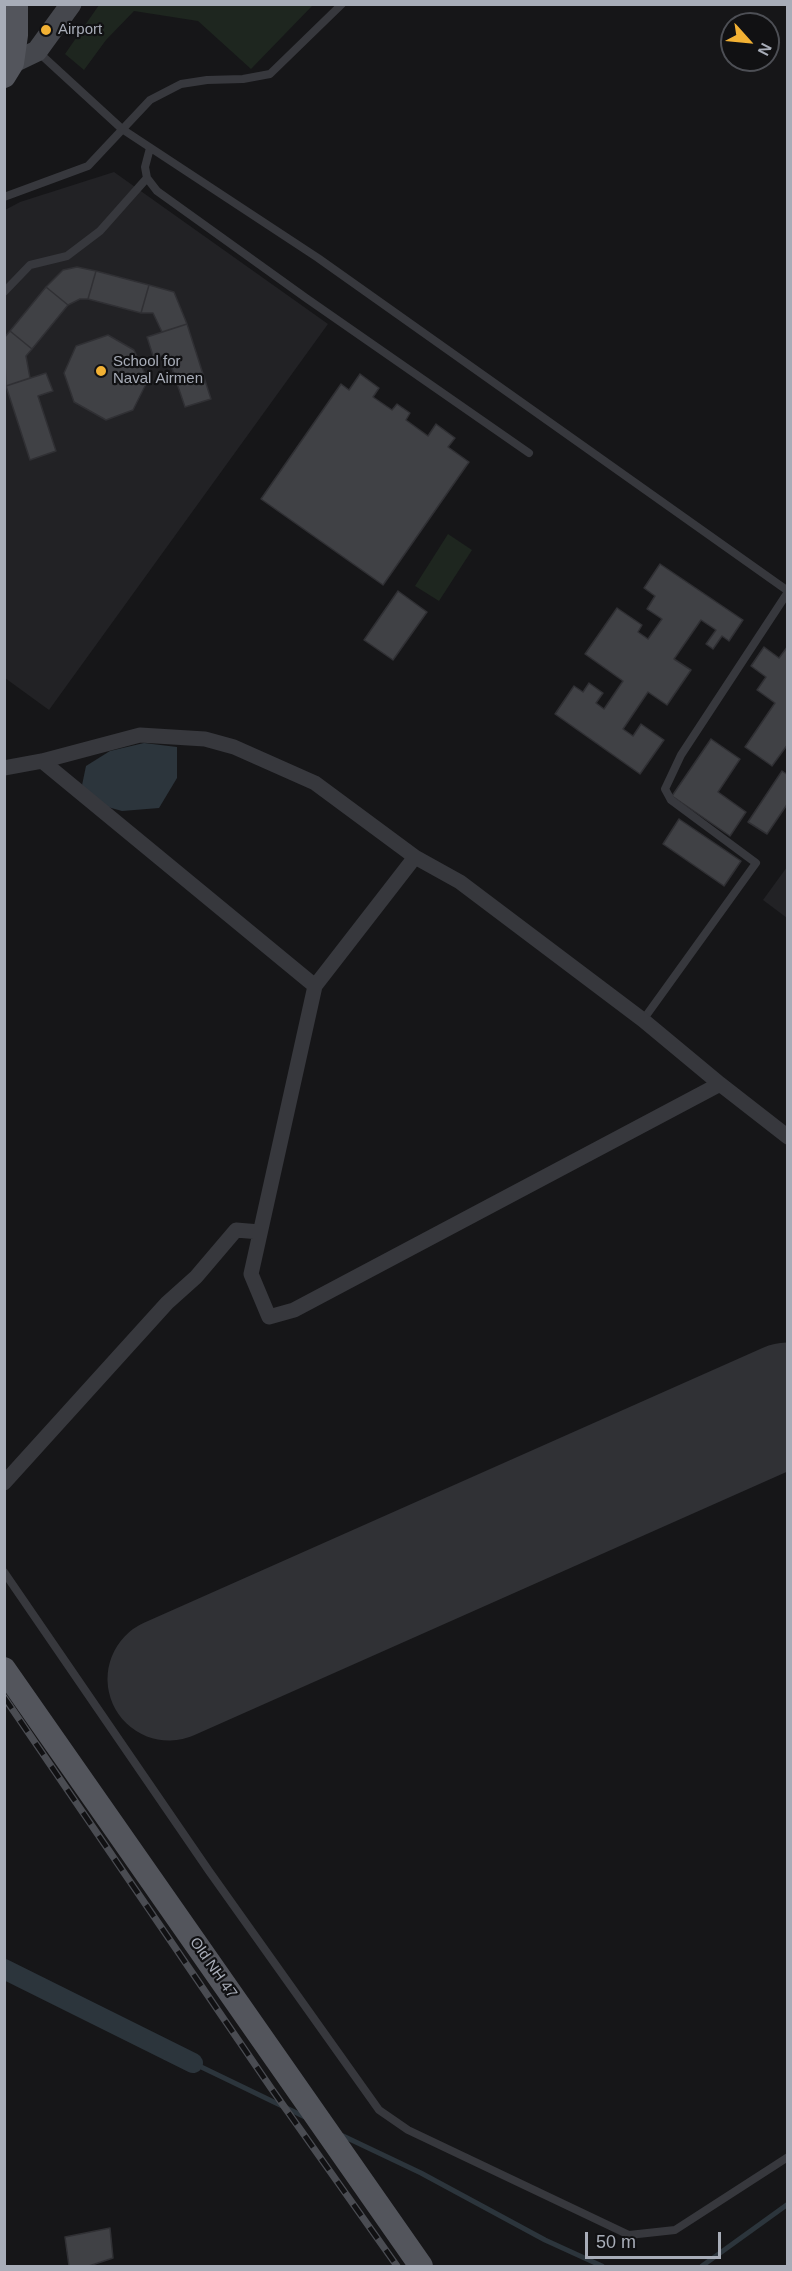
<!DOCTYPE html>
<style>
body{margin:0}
#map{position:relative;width:792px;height:2271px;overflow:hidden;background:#161618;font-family:Arial,sans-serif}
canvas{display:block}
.frame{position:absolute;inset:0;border:6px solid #a8adb8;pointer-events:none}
.north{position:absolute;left:720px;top:12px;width:60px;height:60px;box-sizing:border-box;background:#111113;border:2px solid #4d4f55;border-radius:50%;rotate:117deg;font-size:16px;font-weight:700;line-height:24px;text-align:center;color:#a8adb8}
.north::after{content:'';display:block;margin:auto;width:21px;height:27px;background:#f2b134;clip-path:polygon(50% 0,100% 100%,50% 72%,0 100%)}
.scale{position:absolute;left:585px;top:2232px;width:136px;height:27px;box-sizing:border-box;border:3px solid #a8adb8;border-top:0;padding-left:8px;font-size:18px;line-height:21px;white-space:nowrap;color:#a8adb8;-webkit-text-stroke:4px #111113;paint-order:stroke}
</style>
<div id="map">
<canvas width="792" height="2271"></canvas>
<div class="frame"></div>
<div class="north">N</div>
<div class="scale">50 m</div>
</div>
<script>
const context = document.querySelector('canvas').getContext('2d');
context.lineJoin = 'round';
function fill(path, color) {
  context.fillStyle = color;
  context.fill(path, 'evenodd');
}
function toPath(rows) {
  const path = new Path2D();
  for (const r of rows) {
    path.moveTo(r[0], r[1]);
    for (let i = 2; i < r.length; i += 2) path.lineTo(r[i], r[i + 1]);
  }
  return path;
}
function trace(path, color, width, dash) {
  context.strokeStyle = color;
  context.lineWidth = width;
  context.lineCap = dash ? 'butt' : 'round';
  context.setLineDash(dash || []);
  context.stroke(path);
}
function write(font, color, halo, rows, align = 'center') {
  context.font = font + ' Arial,sans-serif';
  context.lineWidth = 4.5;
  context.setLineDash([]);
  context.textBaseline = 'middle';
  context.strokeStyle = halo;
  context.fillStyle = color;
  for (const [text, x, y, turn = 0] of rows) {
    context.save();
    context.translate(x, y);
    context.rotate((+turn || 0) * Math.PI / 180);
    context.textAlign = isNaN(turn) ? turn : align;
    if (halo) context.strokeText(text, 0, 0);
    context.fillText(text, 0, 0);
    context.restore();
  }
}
const built = toPath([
 [114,172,328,324,49,710,5,678,5,210,20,202],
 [787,867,787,918,763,900]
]);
const green = toPath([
 [99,5,99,4,313,5,251,69,198,21,134,11,106,40,84,70,65,54],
 [448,534,472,550,439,601,415,586]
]);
const water = toPath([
 [144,743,177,747,177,778,159,808,122,811,97,804,81,790,86,766,110,751]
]);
const stream = toPath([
 [193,2063,305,2117],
 [341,2135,421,2173,545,2240,602,2266],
 [702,2266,788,2204]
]);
const canal = toPath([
 [4,1969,193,2063]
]);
const runway = toPath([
 [169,1679,788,1404]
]);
const building = toPath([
 [77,267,96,271,88,299,80,299,68,305,46,287,63,270,77,267],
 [96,271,149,285,141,313,88,299,96,271],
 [149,285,174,292,187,324,162,332,153,313,141,313,149,285],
 [46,287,68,305,32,349,10,331,46,287],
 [187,324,211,399,185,407,167,354,154,359,147,337,187,324],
 [10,331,32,349,26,356,30,378,6,386,4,338,10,331],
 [108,335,134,350,148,380,133,410,106,420,74,402,64,373,76,346,108,335],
 [46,373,53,391,38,396,56,451,30,460,6,386,46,373],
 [360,374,379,388,373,397,392,410,397,404,410,413,406,420,428,436,436,424,455,438,448,447,469,462,383,585,261,499,341,384,349,390,360,374],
 [660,564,743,620,729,641,722,636,713,649,706,644,716,630,701,620,674,659,691,670,667,705,648,692,623,729,633,736,641,724,664,740,640,774,555,714,574,686,583,692,589,683,603,693,596,703,604,709,623,681,585,654,617,608,642,625,638,632,648,639,662,619,647,609,655,596,644,588,660,564],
 [398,591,427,612,393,660,364,640,398,591],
 [788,646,788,744,772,766,745,747,775,703,757,690,766,677,751,666,764,647,779,658,788,646],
 [711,739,740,759,718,792,746,812,730,836,672,796,711,739],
 [782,771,788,775,788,803,767,834,748,822,782,771],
 [679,819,741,861,724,886,663,844,679,819],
 [110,2228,113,2258,89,2266,69,2266,65,2237,110,2228]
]);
const lane = toPath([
 [37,51,122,129,318,258,788,591],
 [150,148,145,167,147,178,157,191,306,298,529,453],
 [4,197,88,166,150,100,181,84,207,80,243,79,270,74,342,4],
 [4,292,30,265,67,256,100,231,147,178],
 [643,1020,756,863,671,800,665,789,681,755,788,592],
 [4,1572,209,1871,379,2110,408,2130,629,2235,675,2230,788,2157]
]);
const street = toPath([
 [42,761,315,986],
 [4,768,42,761,140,735,205,739,234,747,315,783,415,857,460,882,643,1020,720,1084,788,1137],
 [415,857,315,986,251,1274,269,1317,294,1310,720,1084],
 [4,1483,167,1303,196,1277,236,1230,260,1232]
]);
const secondary = toPath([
 [12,63,37,51,71,4]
]);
const primary = toPath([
 [4,76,12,63,16,35,16,4],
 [4,1669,421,2266]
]);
const rail = toPath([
 [4,1697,271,2088,397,2266]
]);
const markers = [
 [46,30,6,"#f2b134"],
 [101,371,6,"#f2b134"]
];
const poiNames = [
 ["Airport",58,30],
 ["School for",113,362],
 ["Naval Airmen",113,379]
];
const streetNames = [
 ["Old NH 47",213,1968,55]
];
fill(built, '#222225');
fill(green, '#1e261f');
fill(water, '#2c353c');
trace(stream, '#2c353c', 5);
trace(canal, '#2c353c', 20);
trace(runway, '#303135', 123);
fill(building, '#404145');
trace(building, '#303034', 1.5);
trace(lane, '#37383d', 8);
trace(street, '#37383d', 15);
trace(secondary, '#45474d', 21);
trace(primary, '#53555c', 24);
trace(rail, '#4a4c52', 7);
trace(rail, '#111113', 4.5, [14]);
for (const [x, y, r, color] of markers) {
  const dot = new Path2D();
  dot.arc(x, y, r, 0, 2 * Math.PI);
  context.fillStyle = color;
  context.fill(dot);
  trace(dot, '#111113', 2);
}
write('15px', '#a8adb8', '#111113', poiNames, 'left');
write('15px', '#a8adb8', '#111113', streetNames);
</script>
